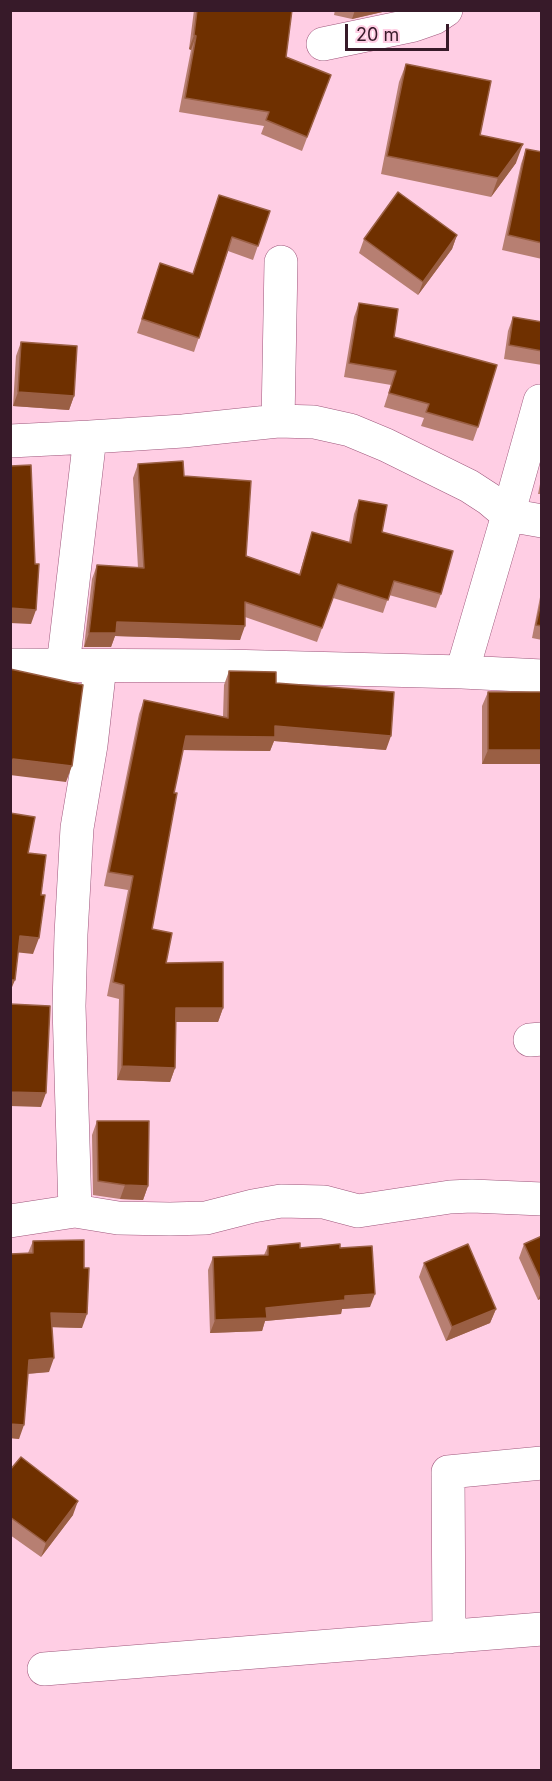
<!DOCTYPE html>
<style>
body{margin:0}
#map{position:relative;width:552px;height:1781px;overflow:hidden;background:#ffcee4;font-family:Inter,sans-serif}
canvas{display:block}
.frame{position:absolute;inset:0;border:12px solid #371a29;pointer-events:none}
.scale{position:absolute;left:345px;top:24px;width:104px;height:27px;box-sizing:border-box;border:3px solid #371a29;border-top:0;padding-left:8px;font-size:18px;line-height:21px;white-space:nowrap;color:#371a29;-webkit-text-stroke:4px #ffcee4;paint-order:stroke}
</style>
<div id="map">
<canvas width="552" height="1781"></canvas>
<div class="frame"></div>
<div class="scale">20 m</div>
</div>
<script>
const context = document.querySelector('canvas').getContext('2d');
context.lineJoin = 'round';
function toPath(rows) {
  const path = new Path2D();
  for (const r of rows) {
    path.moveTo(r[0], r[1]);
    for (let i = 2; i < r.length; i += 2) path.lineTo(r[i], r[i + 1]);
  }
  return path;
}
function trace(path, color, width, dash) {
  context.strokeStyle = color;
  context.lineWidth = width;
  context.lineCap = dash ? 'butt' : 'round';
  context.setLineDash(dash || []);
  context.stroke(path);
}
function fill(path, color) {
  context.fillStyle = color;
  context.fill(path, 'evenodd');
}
const minor = toPath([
 [323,44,414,25,434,18,446,10],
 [540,401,508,515,542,521],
 [278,421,281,262],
 [10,441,90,437],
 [10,665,226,666,462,672,542,676],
 [63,666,90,437,183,431,278,421,314,422,350,430,386,445,469,486,489,499,508,515,462,672],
 [100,666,91,745,77,828,71,934,69,1006,75,1211,118,1218,170,1219,206,1218,253,1206,281,1201,324,1202,358,1211,450,1197,472,1196,542,1199],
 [530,1040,542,1039],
 [10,1221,75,1211],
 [449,1637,448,1472,542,1463],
 [44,1669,542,1629]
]);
const wall = toPath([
 [194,10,292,10,286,57,331,75,302,151,261,134,264,126,179,112,191,50,189,49],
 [335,10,391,10,352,19,334,15],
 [406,64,480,135,516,163,491,197,381,174,399,82],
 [526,149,542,152,542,259,502,250,521,164],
 [214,209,270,211,253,260,228,251,194,352,137,333,160,263,193,274],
 [457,235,452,249,418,295,359,253,364,239],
 [359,303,394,337,478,427,473,441,421,426,424,418,384,407,391,385,344,377,354,317],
 [513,317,542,322,542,365,504,359,508,331],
 [21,342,74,396,69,410,13,406,16,356],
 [138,464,184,476,246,556,299,575,312,532,349,542,354,514,359,500,382,532,441,594,436,608,389,595,383,613,333,598,317,642,245,617,240,640,115,636,111,647,84,647,92,579,97,565,138,568,133,478],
 [542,474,542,494,538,494],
 [542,587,542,640,532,638],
 [229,671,276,683,386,750,274,741,270,751,183,750,174,793,152,929,166,963,223,1008,218,1022,176,1022,175,1068,170,1082,117,1080,119,999,107,996,128,890,104,886,139,714,144,700,223,717,224,685],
 [488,692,542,764,482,764,482,706],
 [97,1121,148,1186,143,1200,120,1199,93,1195,92,1135],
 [542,1236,542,1298,538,1300,519,1258,524,1244],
 [33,1241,82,1328,52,1327,49,1372,28,1374,19,1439,10,1438,10,1254,28,1253],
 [268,1246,300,1248,340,1248,370,1307,342,1309,341,1314,265,1321,262,1331,210,1333,208,1270,213,1257,264,1255],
 [424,1263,496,1309,490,1323,446,1341,419,1277],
 [10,1470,73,1515,41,1557,10,1535]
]);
const shadedWall = toPath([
 [355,10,391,10,352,19],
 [194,35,196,36,191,50,189,49],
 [523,144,516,163,491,197,498,178],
 [457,235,452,249,418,295,423,282],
 [18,392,74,396,69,410,13,406],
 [10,608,36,610,31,624,10,623],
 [117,622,245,626,240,640,115,636,111,647,84,647,89,633],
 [275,726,391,736,386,750,274,741,270,751,181,750,186,736],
 [488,750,542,750,542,764,482,764],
 [13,759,72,766,66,782,10,775,10,766],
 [20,936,39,938,33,954,14,952],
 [10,980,15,980,10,992],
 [176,1008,223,1008,218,1022,171,1022],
 [122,1066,175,1068,170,1082,117,1080],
 [10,1092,46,1093,41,1107,10,1106],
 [125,1185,148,1186,143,1200,120,1199],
 [542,1290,542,1298,538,1300],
 [375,1294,370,1307,342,1309,341,1314,265,1321,262,1331,210,1333,215,1320,266,1308,345,1296],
 [496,1309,490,1323,446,1341,452,1327],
 [51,1313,87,1314,82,1328,46,1327],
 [54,1358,49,1372,24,1374,29,1360],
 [10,1424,24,1425,19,1439,10,1438],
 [78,1501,73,1515,41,1557,46,1543]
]);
const building = toPath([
 [197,10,292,10,286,57,331,75,307,137,266,120,269,112,185,98,196,36,194,35,197,10],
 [406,64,491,81,480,135,523,144,498,178,387,156,406,64],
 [526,149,542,152,542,243,508,235,526,149],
 [398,192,457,235,423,282,364,239,398,192],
 [219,195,270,211,258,246,232,237,199,338,142,319,160,263,193,274,219,195],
 [359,303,398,309,394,337,497,365,478,427,426,412,429,404,389,393,396,371,349,363,359,303],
 [513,317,542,322,542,351,509,345,513,317],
 [21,342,77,346,74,396,18,392,21,342],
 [183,461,184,476,251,481,246,556,300,575,312,532,351,543,359,500,387,505,382,532,453,551,441,594,394,581,388,600,338,584,322,628,245,602,245,626,117,622,116,633,89,633,97,565,144,568,138,464,183,461],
 [31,465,35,564,39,564,36,610,10,608,10,466,31,465],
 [542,598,542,626,536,625,542,598],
 [10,669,83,685,72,766,13,759,10,772,10,669],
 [229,671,276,672,276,683,394,692,391,736,275,726,275,737,186,736,174,793,177,793,152,929,172,933,166,963,223,962,223,1008,176,1008,175,1068,122,1066,124,985,113,982,133,876,109,872,144,700,228,718,229,671],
 [488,692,542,692,542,750,488,750,488,692],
 [10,813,35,817,28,853,46,855,41,895,45,895,39,938,20,936,15,980,10,980,10,813],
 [10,1004,50,1006,46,1093,10,1092,10,1004],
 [97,1121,149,1121,148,1186,125,1185,98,1181,97,1121],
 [542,1236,542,1283,524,1244,542,1236],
 [84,1240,84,1268,89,1268,87,1314,51,1313,54,1358,29,1360,24,1425,10,1424,10,1254,33,1253,33,1241,84,1240],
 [300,1243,300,1248,340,1244,340,1248,372,1246,375,1294,345,1296,345,1300,266,1308,267,1318,215,1320,213,1257,268,1255,268,1246,300,1243],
 [468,1244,496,1309,452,1327,424,1263,468,1244],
 [21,1457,78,1501,46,1543,10,1517,10,1470,21,1457]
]);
trace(minor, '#9e567b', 34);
trace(minor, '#fff', 33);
fill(wall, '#b77f72');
fill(shadedWall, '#9a5f44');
fill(building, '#6f3000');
trace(building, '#9a5f44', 1.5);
</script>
